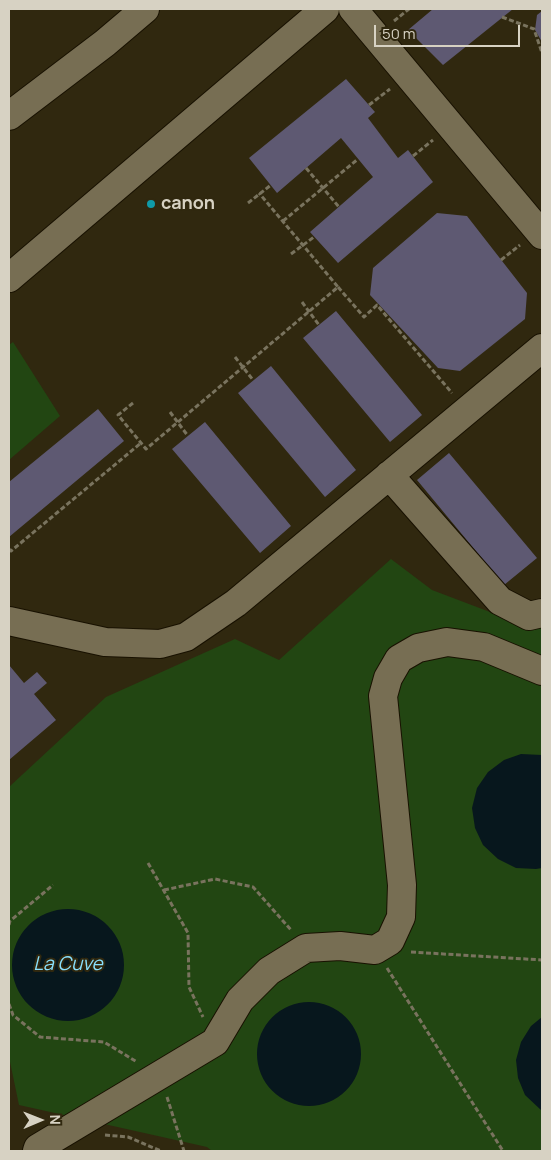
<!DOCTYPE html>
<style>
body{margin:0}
#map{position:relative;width:551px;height:1160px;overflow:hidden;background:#30280f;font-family:Manrope,sans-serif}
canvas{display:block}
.frame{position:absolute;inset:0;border:10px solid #d7d2c3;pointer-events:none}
.north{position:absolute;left:15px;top:1095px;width:50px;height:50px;-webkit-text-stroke:4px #30280f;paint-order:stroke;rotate:89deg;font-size:14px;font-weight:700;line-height:20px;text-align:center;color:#d7d2c3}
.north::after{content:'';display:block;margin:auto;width:18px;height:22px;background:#d7d2c3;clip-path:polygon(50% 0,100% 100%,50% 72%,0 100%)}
.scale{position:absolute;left:374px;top:25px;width:146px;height:22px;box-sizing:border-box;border:2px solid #d7d2c3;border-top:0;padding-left:6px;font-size:15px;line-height:18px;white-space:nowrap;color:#d7d2c3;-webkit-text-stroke:4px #30280f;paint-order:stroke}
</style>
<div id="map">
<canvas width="551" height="1160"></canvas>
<div class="frame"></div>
<div class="north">N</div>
<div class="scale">50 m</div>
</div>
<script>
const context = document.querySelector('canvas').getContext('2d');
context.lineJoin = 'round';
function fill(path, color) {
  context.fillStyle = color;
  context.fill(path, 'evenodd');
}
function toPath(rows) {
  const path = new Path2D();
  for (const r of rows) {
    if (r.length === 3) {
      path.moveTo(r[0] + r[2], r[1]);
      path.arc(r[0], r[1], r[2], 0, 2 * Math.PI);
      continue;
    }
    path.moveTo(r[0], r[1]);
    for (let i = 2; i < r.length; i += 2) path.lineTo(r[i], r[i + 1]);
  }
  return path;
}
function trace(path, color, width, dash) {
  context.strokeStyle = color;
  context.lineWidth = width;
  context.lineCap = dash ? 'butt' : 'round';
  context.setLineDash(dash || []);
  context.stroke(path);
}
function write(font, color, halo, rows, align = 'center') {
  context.font = font + ' Manrope,sans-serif';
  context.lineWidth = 4;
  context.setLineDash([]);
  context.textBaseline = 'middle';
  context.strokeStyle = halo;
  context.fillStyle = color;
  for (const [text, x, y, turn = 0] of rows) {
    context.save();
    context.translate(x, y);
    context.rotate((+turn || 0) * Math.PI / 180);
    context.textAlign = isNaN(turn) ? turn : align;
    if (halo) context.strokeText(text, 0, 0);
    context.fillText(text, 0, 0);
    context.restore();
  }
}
const green = toPath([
 [13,342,60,416,9,460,9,345],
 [391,559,432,590,519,623,542,620,542,1151,212,1151,207,1147,19,1105,9,1057,9,787,106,697,235,639,279,660]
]);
const water = toPath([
 [521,754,542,755,542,868,536,869,516,868,498,859,483,845,475,828,472,808,477,788,488,772,504,760],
 [68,965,56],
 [309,1054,52],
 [542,1017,542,1111,525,1095,518,1078,516,1060,521,1042,531,1026]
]);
const building = toPath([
 [433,9,513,9,443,65,408,30],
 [542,11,542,42,535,30,537,15],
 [346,79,375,112,368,118,398,158,408,150,433,182,338,263,310,232,373,177,341,138,277,193,249,158],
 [437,213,467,216,527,293,525,319,460,371,438,368,370,295,373,268],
 [336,311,422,415,390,442,303,338],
 [271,366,356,470,325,497,238,393],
 [98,409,124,441,9,537,9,482],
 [205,422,291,526,260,553,172,449],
 [449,453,537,558,504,585,417,480],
 [9,665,24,683,37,672,47,683,34,694,56,720,9,760]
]);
const path = toPath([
 [502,17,534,29,542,53],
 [394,21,409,9],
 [369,105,390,89],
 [413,156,433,140],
 [306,168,339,207],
 [248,203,271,185],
 [283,221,358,159],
 [291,254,314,237],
 [501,260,520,245],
 [338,287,364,317,377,305,452,393],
 [302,302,319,325],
 [235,357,253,380],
 [133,403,118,415,146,449,338,287,259,193],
 [170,412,188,436],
 [9,549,11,551,141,443],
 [148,863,188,933,189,987,203,1017],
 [164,890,215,879,253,887,291,930],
 [9,925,10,921,53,885],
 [411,952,542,960],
 [387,968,503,1151],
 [9,1004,13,1015,40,1037,104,1042,137,1062],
 [167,1097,184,1151],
 [105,1135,128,1137,161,1151]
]);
const minor = toPath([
 [353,9,542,235],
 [9,116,105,43,145,9],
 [9,278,325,9],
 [389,475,500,601,529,616,542,613],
 [9,621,105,642,160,644,186,637,236,603,542,348],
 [37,1151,38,1148,215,1042,240,1000,269,971,306,948,340,946,375,950,390,941,401,917,402,885,383,696,388,678,399,659,418,648,447,642,484,647,542,671]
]);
const markers = [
 [151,204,5,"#0f9aa8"]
];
const poiNames = [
 ["canon",161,204]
];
const waterNames = [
 ["La Cuve",68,965]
];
fill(green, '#224612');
fill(water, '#07171d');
fill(building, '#5e5972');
trace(minor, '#181100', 30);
trace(path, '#79735e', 3, [5, 2.5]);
trace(minor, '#776e53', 28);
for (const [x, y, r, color] of markers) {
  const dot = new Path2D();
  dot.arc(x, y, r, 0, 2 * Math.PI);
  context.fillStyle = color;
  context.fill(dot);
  trace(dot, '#30280f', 2);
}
write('bold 18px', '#d7d2c3', '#30280f', poiNames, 'left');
write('italic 19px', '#89dffc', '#30280f', waterNames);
</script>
